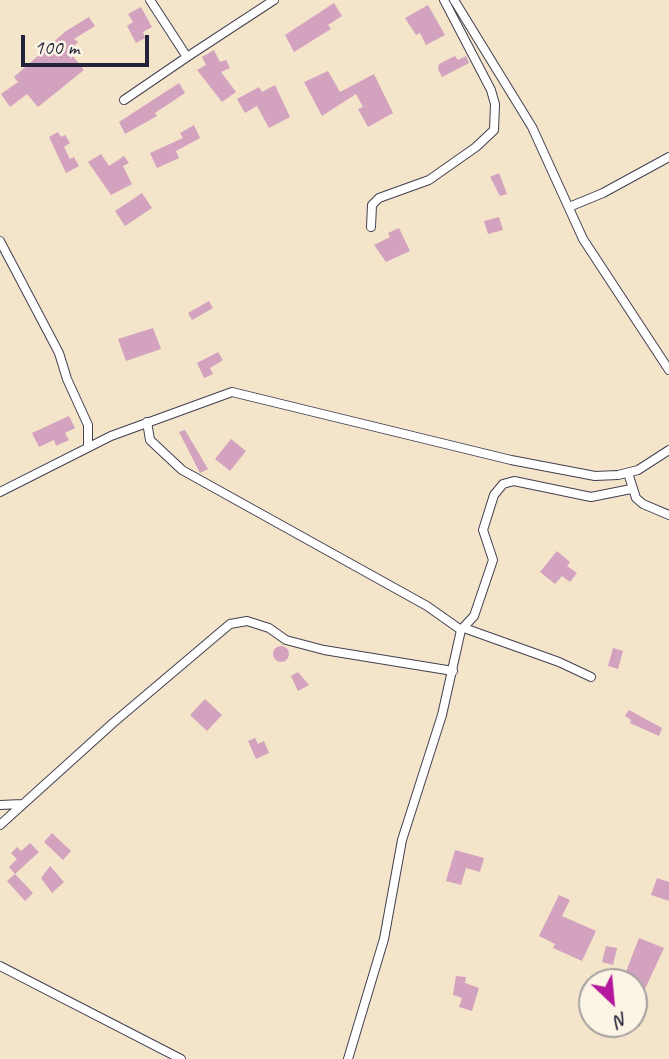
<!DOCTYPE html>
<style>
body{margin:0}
#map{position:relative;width:669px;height:1059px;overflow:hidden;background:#f4e5ca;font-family:Caveat,sans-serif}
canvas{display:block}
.north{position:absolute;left:578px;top:968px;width:70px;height:70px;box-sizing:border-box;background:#fcf5e5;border:2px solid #a5a1a1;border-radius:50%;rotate:154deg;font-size:19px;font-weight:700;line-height:28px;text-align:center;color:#22223b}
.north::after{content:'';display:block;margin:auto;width:24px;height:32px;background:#b5179e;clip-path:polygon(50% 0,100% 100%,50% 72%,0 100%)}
.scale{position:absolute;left:21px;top:35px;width:128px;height:32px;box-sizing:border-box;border:4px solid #22223b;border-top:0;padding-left:9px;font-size:21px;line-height:24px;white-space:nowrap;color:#22223b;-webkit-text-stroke:5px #fcf5e5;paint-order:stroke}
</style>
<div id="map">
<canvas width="669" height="1059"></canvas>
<div class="north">N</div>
<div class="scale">100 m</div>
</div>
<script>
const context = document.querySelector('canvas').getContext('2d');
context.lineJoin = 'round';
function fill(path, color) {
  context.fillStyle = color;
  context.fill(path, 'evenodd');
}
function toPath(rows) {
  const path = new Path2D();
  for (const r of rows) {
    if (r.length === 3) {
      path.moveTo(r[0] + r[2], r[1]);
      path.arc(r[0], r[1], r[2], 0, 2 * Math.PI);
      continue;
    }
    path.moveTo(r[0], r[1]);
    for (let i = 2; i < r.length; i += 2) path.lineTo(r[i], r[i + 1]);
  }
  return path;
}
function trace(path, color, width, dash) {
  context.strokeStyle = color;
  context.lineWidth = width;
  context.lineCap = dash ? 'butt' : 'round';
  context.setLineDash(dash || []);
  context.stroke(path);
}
const building = toPath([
 [334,3,342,16,328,25,331,29,294,52,285,35],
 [428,5,445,35,426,45,420,33,416,35,405,18],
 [141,7,152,27,143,32,145,38,136,43,127,26,133,22,128,14],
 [89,17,95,26,74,39,78,42,69,51,84,70,38,107,27,94,10,107,1,94,18,82,14,77,66,31],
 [214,50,220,62,226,60,230,68,221,72,236,92,222,102,197,70,206,65,202,57],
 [455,56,458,60,466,56,469,63,442,77,438,69,439,64],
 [328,71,340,92,374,74,393,113,368,127,358,109,363,107,356,94,322,116,304,82],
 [179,83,185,93,155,113,157,116,125,134,119,122],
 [275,85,290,117,269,128,257,106,245,113,237,99,259,87,262,92],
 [194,125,200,138,176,151,179,158,157,168,150,153,183,138,180,133],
 [58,132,61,137,65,135,70,143,64,147,70,159,74,157,79,166,66,173,49,137],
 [101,154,109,166,124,156,129,163,123,166,132,184,111,195,88,162],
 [499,173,507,194,500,196,490,177],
 [142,193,152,208,125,226,115,211],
 [499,217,503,230,488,234,484,221],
 [399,228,410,251,386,262,374,245,390,237,388,233],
 [209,301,213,308,192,320,188,313],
 [153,328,161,349,126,361,118,339],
 [218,352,223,360,210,368,213,374,204,378,197,363],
 [69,416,75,428,65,433,69,440,56,446,54,440,39,447,32,433],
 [185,430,208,469,200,473,179,432],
 [231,439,246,451,230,471,215,459],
 [557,551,570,562,567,566,577,573,570,582,562,576,555,584,540,572],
 [281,654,8],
 [613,648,623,651,618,669,608,666],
 [298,672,309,685,298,691,291,676],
 [205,699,222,715,207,731,190,715],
 [629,710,662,728,659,736,630,723,631,720,625,716],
 [255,738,258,744,264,741,269,753,256,759,248,741],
 [52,833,71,851,63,860,44,842],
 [30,843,39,852,15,874,9,867,17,859,11,853,17,847,21,851],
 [455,850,484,858,480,872,466,868,461,885,446,881],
 [50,866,64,882,52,893,41,878],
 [15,874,33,893,25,901,7,881],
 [657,878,669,882,669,901,651,895],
 [559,895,570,900,562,916,596,931,582,961,553,948,555,944,539,936],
 [639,938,664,948,644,991,634,987,634,982,622,982],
 [606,946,617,948,613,965,602,962],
 [456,976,466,977,465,983,479,988,472,1011,459,1007,462,998,453,995]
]);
const minor = toPath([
 [150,0,187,57,274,0],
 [454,0,532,127,583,239,669,370],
 [124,100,187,57],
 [569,207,603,193,669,157],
 [371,227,372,205,379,198,429,180,476,147,494,130,495,104,491,90,444,0],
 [0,241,59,353,67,379,88,425,88,447],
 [147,422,150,440,182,470,427,606,461,630],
 [628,473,636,498,643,504,669,515],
 [0,492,111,436,232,392,511,460,595,476,618,475,638,470,669,450],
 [464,628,559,662,591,677],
 [0,805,22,804],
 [0,825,113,723,230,624,247,621,269,628,286,640,324,650,453,671],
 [0,966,181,1059],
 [348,1059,384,939,402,840,442,715,461,630,474,616,493,560,483,530,494,495,503,484,514,481,591,497,631,489]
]);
fill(building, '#d2a2bf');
trace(minor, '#423f50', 10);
trace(minor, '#fff', 8);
</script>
